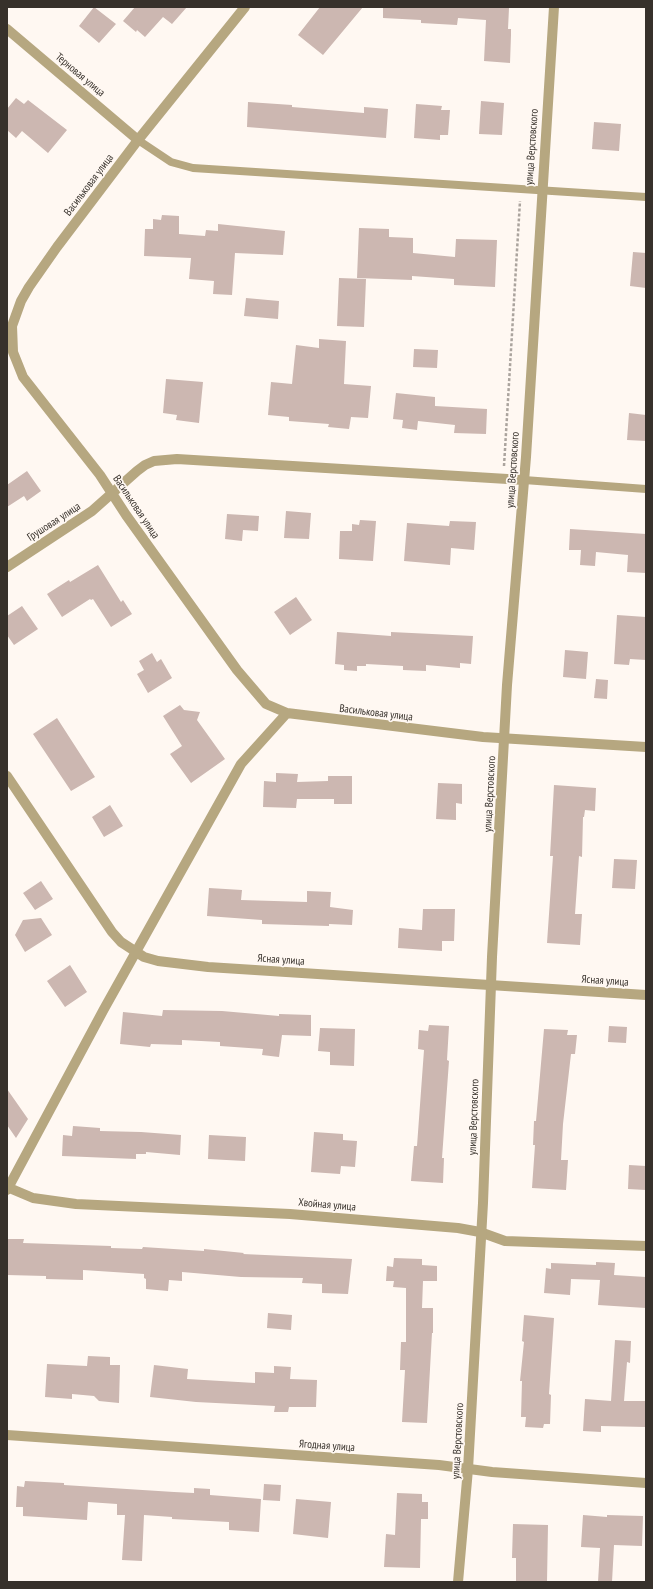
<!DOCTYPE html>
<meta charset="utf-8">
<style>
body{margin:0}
#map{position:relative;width:653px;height:1589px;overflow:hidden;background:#fff8f2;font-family:"PT Sans Narrow",sans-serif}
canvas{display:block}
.frame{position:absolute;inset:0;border:8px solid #37312b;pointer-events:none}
</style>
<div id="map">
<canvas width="653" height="1589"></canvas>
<div class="frame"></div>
</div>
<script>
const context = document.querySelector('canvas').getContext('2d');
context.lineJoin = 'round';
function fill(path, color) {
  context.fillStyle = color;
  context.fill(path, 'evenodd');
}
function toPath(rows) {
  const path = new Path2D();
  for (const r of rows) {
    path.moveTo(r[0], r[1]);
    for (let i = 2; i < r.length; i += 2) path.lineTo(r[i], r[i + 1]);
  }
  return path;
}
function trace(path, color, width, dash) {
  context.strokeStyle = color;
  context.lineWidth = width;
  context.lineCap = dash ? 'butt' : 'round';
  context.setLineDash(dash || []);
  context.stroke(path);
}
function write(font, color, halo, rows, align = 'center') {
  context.font = font + ' "PT Sans Narrow",sans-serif';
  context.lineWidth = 3.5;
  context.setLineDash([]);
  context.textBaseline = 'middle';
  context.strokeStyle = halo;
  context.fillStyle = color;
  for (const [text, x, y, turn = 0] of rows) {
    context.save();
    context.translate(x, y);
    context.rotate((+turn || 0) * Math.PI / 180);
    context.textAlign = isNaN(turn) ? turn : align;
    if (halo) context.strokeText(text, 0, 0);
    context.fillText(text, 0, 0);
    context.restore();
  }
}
const building = toPath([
 [94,7,116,24,99,43,79,26],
 [135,7,187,7,172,24,163,17,145,37,137,30,136,32,123,21],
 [320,7,363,7,323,55,298,35],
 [383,7,509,8,508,29,511,29,511,35,510,63,484,61,486,20,458,18,457,25,421,23,421,20,383,18],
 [16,98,24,104,28,100,67,130,48,153,22,131,16,138,7,130,7,109],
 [481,101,504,103,502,135,479,134],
 [248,102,292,105,292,107,364,113,364,107,388,109,386,138,247,127],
 [416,104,442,106,441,110,450,110,448,135,440,135,440,140,414,138],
 [594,122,621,124,619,151,592,149],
 [162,215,179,216,179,234,205,236,206,230,218,231,218,224,285,231,283,255,235,253,232,295,213,294,214,281,189,279,191,258,144,256,145,229,153,229,153,219,161,220],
 [359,228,389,229,389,237,413,238,413,253,455,257,456,239,497,240,495,287,454,285,454,279,412,276,412,280,357,278],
 [633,252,646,253,646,288,630,286],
 [339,278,366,279,364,327,337,326],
 [246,298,279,301,278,319,244,316],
 [319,339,346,341,344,384,371,386,368,418,351,417,349,429,328,427,329,424,289,421,289,417,268,415,271,382,292,384,296,345,319,348],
 [414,349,438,350,437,368,413,367],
 [166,379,203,382,199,423,176,420,177,415,163,413],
 [396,393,435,397,435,406,487,409,486,434,454,433,455,425,418,421,417,430,402,428,403,420,393,419],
 [629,413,646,415,646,441,627,440],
 [27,471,41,491,27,501,24,496,7,507,7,485],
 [286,511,311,513,309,539,284,538],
 [227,514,259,516,258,531,243,530,242,541,225,539],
 [360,520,376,521,373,561,339,559,340,531,352,531,352,524,359,525],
 [450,521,476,522,474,550,451,548,450,565,404,561,407,523,449,526],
 [570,529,646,534,646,573,627,572,628,555,596,552,595,566,580,565,581,550,569,550],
 [98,565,121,602,123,600,132,614,111,627,93,599,91,600,90,599,62,617,47,594,69,580,70,582],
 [296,597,312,620,290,635,274,612],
 [22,606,38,629,14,645,7,635,7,616],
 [617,615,646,617,646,660,630,659,629,665,614,664],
 [337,632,391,636,391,632,473,636,471,664,460,663,460,668,426,665,426,671,403,670,403,666,366,664,366,666,357,666,357,671,344,670,344,665,335,664],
 [565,650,588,652,586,679,563,677],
 [152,653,157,662,161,659,172,678,148,693,137,674,144,670,139,661],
 [596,679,608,680,607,699,594,698],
 [180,705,184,710,200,712,197,720,225,759,191,783,170,754,182,746,163,716],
 [57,718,95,777,71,791,33,734],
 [276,773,298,774,297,782,328,781,328,776,352,776,352,804,334,804,334,799,297,799,296,808,263,807,264,781,276,782],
 [438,783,462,784,462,804,456,803,456,820,436,819],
 [554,785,596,788,595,811,585,810,584,817,583,817,582,857,579,856,575,914,582,914,580,945,547,943,553,856,550,856],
 [110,805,123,826,104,837,92,817],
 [614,859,637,860,635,889,612,888],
 [41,881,53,899,35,910,23,893],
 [209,888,242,890,241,900,307,902,307,891,331,892,330,907,353,910,352,925,329,924,329,926,262,924,262,920,207,916],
 [423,909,455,909,454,941,442,941,442,951,398,948,399,928,422,930],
 [41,918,52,935,25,952,15,935,23,920],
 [70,965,87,992,65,1007,47,981],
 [163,1010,222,1011,279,1016,279,1014,311,1015,311,1036,282,1035,279,1057,262,1055,263,1049,220,1046,220,1042,182,1040,182,1045,151,1044,150,1047,120,1044,123,1012,162,1016],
 [429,1025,449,1026,447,1060,449,1061,442,1158,444,1158,443,1183,411,1181,414,1146,417,1146,424,1050,418,1049,419,1030,428,1031],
 [609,1026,627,1027,626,1043,608,1042],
 [320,1028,355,1029,354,1066,330,1065,330,1052,318,1051],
 [544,1029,568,1030,567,1035,577,1035,575,1054,571,1054,563,1124,561,1160,568,1160,566,1190,532,1188,535,1145,533,1145,534,1121,536,1121],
 [7,1089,28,1119,16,1138,7,1125],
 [73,1126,100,1128,100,1131,141,1132,181,1135,180,1155,146,1152,146,1154,136,1154,136,1159,62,1156,63,1135,72,1136],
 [314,1132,343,1134,343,1140,357,1141,355,1167,341,1166,340,1174,311,1172],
 [209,1135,246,1137,245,1161,208,1159],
 [629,1165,646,1166,646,1190,628,1189],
 [8,1239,24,1239,23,1243,111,1246,111,1248,142,1249,143,1247,204,1251,204,1249,244,1253,243,1254,352,1259,348,1294,322,1293,322,1284,302,1283,303,1278,241,1277,182,1272,182,1281,169,1280,168,1291,146,1289,146,1279,144,1278,144,1274,83,1270,83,1280,46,1279,46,1276,7,1275],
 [394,1258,422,1259,422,1265,437,1266,437,1281,423,1281,422,1308,433,1308,433,1333,432,1333,427,1423,402,1422,405,1370,400,1370,401,1342,406,1342,406,1288,393,1287,394,1281,386,1281,387,1266,393,1267],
 [596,1262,615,1263,614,1275,646,1277,646,1308,598,1305,600,1280,571,1279,570,1295,544,1293,546,1268,551,1269,551,1263,596,1265],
 [268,1313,292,1315,291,1330,267,1328],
 [524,1315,554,1318,549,1394,551,1395,550,1424,544,1424,543,1428,525,1427,526,1417,521,1417,522,1381,520,1381,524,1342,522,1341],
 [615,1340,631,1341,630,1363,627,1362,624,1401,646,1401,646,1427,601,1426,601,1432,583,1431,585,1399,611,1401],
 [88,1356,110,1357,110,1365,120,1365,119,1403,99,1401,94,1396,72,1394,72,1399,45,1397,47,1364,87,1366],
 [154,1365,188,1369,187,1379,255,1383,255,1372,274,1373,274,1366,291,1367,290,1379,317,1380,316,1407,289,1407,288,1412,274,1412,275,1406,196,1402,150,1397],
 [25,1481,64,1483,64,1485,174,1492,194,1493,194,1488,210,1489,210,1495,261,1499,259,1532,229,1530,229,1522,172,1519,172,1517,144,1515,142,1561,122,1560,125,1515,117,1515,117,1504,88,1502,87,1520,23,1516,23,1507,16,1507,17,1486,24,1487],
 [264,1484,281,1485,280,1501,263,1500],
 [397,1493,422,1494,422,1502,428,1502,428,1519,421,1519,420,1568,384,1567,386,1534,395,1535],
 [296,1499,331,1502,328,1538,293,1534],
 [583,1515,607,1517,607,1515,643,1516,642,1546,614,1545,612,1582,598,1582,600,1548,581,1547],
 [513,1524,548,1525,547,1582,516,1582,516,1558,512,1558]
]);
const path = toPath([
 [504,466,520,201]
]);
const service = toPath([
 [138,140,171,162,193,168,646,197],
 [524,480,646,489]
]);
const minor = toPath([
 [245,7,138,140,57,247,29,287,21,301,12,326,13,352,23,377,100,475,126,515,237,670,266,704,287,713,483,737,646,747],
 [7,29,138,140],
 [7,567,92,511,137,471,145,465,154,461,177,459,524,480],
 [7,776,112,932,121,942,144,957,158,961,208,967,646,995],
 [7,1187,33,1198,76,1204,290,1214,458,1228,480,1232,505,1241,646,1246],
 [7,1190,104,1009,241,764,287,713],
 [7,1435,439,1465,492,1472,646,1483]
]);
const tertiary = toPath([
 [458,1582,468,1469,483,1203,492,957,507,685,526,457,554,7]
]);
const streetNames = [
 ["Терновая улица",80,75,40],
 ["улица Верстовского",532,147,-86],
 ["Васильковая улица",89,185,-53],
 ["улица Верстовского",513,470,-86],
 ["Васильковая улица",136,507,56],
 ["Грушовая улица",54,522,-33],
 ["Васильковая улица",376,713,7],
 ["улица Верстовского",490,794,-87],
 ["Ясная улица",281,960,4],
 ["Ясная улица",605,981,4],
 ["улица Верстовского",474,1117,-88],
 ["Хвойная улица",327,1205,5],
 ["улица Верстовского",458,1441,-87],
 ["Ягодная улица",327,1446,4]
];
fill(building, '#ccb7b1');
trace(path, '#aba49e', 2.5, [3, 2]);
trace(service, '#b6a780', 8);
trace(minor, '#b6a780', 10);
trace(tertiary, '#b6a780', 10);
write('11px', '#37312b', '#fff8f2', streetNames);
</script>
